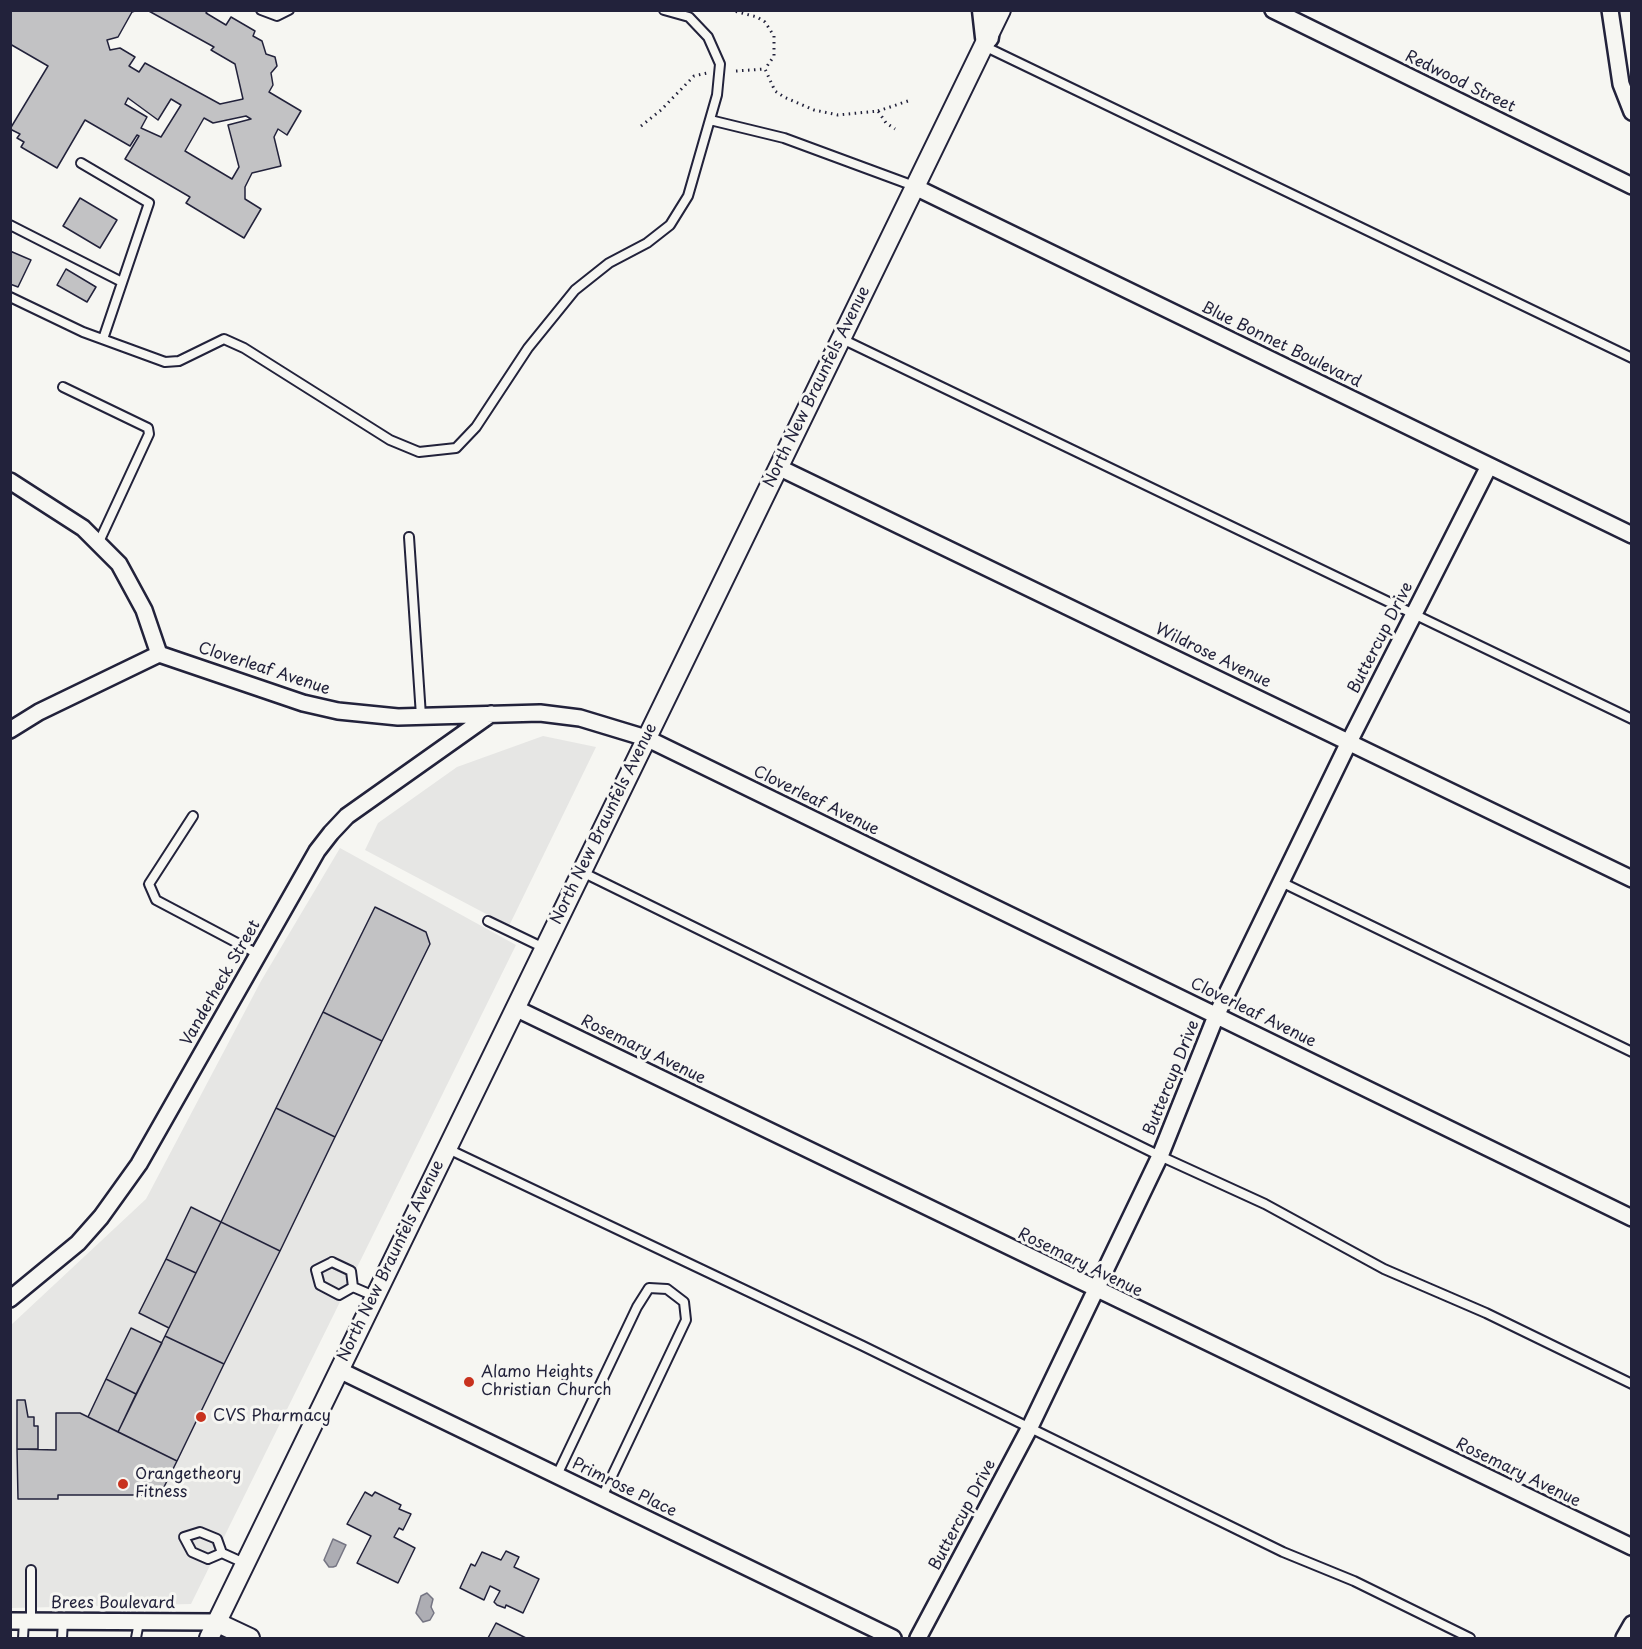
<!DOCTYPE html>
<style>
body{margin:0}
#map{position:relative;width:1642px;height:1649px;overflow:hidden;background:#f6f6f2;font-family:"Playpen Sans",sans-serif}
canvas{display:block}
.frame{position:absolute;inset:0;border:12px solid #22223b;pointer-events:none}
</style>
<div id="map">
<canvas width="1642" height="1649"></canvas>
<div class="frame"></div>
</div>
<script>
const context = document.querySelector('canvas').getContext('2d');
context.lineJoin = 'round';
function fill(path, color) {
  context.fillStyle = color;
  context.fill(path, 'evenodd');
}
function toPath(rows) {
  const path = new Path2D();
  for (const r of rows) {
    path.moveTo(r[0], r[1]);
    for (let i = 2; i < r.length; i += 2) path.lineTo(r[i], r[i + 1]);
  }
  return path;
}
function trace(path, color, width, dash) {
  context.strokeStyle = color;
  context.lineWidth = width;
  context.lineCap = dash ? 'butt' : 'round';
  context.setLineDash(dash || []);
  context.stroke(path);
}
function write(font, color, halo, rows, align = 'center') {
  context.font = font + ' "Playpen Sans",sans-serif';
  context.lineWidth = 6;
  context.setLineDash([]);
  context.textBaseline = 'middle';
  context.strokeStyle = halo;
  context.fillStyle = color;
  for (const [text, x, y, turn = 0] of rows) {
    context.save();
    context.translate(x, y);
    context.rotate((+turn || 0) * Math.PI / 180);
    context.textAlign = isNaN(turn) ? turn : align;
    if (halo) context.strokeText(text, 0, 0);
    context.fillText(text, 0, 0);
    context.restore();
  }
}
const built = toPath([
 [543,736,596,747,509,926,365,850,378,823,457,767],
 [340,848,516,945,191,1604,11,1608,11,1325,146,1199,261,981]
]);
const water = toPath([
 [333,1539,346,1545,336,1566,333,1567,329,1567,324,1560,333,1539],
 [427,1593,433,1599,431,1607,434,1613,430,1620,423,1622,416,1613,421,1596,427,1593]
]);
const building = toPath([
 [10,10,138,10,132,12,118,37,107,40,110,50,120,48,135,57,129,66,139,72,145,63,220,104,243,99,235,64,211,50,214,47,147,10,208,10,206,13,226,25,231,17,255,31,253,36,262,41,266,54,275,57,277,66,271,73,273,85,269,92,301,111,287,135,278,129,274,137,281,166,252,173,245,187,245,199,261,209,244,238,186,203,190,197,125,159,139,136,137,135,130,146,85,120,57,168,21,147,24,142,17,138,20,134,10,129,48,66,10,44,10,10],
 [128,98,158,120,171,99,181,105,161,137,141,128,147,117,125,104,128,98],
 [246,116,251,119,228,125,239,167,232,179,185,151,204,118,213,123,246,116],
 [80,198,117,220,100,248,63,226,80,198],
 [10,251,31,260,18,287,10,284,10,251],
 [66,269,96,287,87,302,57,285,66,269],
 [375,907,426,932,430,944,382,1041,323,1012,375,907],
 [323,1012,382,1041,335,1137,276,1108,323,1012],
 [276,1108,335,1137,280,1251,221,1222,276,1108],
 [191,1207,221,1222,196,1273,166,1259,191,1207],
 [221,1222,280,1251,224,1364,165,1336,221,1222],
 [166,1259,196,1273,169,1328,139,1313,166,1259],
 [131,1328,162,1343,136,1394,106,1379,131,1328],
 [165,1336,224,1364,177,1461,118,1432,165,1336],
 [106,1379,136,1394,118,1432,88,1417,106,1379],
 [17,1400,25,1400,28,1417,34,1417,34,1426,38,1426,38,1449,17,1449,17,1400],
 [56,1413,80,1413,177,1461,160,1495,58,1495,58,1499,18,1499,17,1449,56,1450,56,1413],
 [365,1492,372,1496,375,1492,401,1505,399,1509,411,1514,403,1530,399,1528,394,1537,415,1548,398,1583,357,1563,371,1536,347,1524,365,1492],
 [506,1551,519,1557,514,1567,539,1579,523,1613,506,1605,505,1608,497,1605,494,1602,500,1591,490,1586,484,1600,460,1588,471,1564,475,1566,482,1552,501,1560,506,1551],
 [496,1623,526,1638,488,1638,496,1623]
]);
const path = toPath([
 [730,10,757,17,765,22,774,36,774,56,765,69],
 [736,71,765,69,775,91,784,97,814,110,838,115,878,111,886,123,895,129],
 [878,111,908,101],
 [641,126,661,110,694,76,707,73]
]);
const service = toPath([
 [261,10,277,16,289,10],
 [984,46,1632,358],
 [710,120,784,138,914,186],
 [81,163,149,203,103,339],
 [10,225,120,281],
 [10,297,83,332,165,362,179,361,224,339,244,348,390,440,419,452,456,448,476,427,528,348,575,290,609,263,647,243,670,225,688,196,717,95,720,64,708,37,689,17,664,10],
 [842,339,1632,719],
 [63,387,148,428,149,434,98,544],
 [409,537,421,716],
 [193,816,149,884,156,900,258,954],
 [582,872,1160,1156,1265,1204,1384,1269,1486,1313,1632,1384],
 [1281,882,1632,1052],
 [488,921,544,948],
 [446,1148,863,1346,1283,1552,1354,1581,1470,1638],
 [332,1262,351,1271,353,1287,339,1295,320,1285,316,1270,332,1262],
 [353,1287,374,1296],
 [557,1475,637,1307,649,1288,667,1289,684,1302,686,1320,602,1497],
 [222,1553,217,1539,200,1532,184,1537,192,1552,208,1559,222,1553,244,1563],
 [31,1621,31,1570],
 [23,1638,24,1621],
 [62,1638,63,1621],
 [136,1638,139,1622]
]);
const minor = toPath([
 [1273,10,1632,186],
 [1610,10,1621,84,1632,112],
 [915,187,1632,535],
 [778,467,1632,879],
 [10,481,83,528,119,564,144,610,159,654,303,703,338,711,398,717,540,713,580,718,646,738,1632,1218],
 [10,730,39,712,159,654],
 [515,1008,1632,1547],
 [10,1299,78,1243,101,1217,139,1164,317,851,331,833,347,816,491,714],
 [339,1370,893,1638],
 [10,1621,216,1622],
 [918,1638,1029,1429,1160,1156,1216,1016,1349,742,1489,466],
 [1624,1638,1632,1624]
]);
const tertiary = toPath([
 [216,1622,250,1638],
 [209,1638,1001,10]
]);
const primary = toPath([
 [984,10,987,37]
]);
const markers = [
 [469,1382,6,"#c8321e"],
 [201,1417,6,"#c8321e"],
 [123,1484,6,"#c8321e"]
];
const streetNames = [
 ["Redwood Street",1460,82,26],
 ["Blue Bonnet Boulevard",1281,345,26],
 ["North New Braunfels Avenue",817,387,-64],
 ["Buttercup Drive",1381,638,-63],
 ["Wildrose Avenue",1213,656,26],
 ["Cloverleaf Avenue",264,669,18],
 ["Cloverleaf Avenue",816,801,26],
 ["North New Braunfels Avenue",604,824,-64],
 ["Vanderheck Street",221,983,-60],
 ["Cloverleaf Avenue",1253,1013,26],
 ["Rosemary Avenue",643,1050,26],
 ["Buttercup Drive",1172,1078,-68],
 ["North New Braunfels Avenue",391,1261,-64],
 ["Rosemary Avenue",1080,1263,26],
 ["Rosemary Avenue",1518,1473,26],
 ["Primrose Place",624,1488,26],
 ["Buttercup Drive",963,1515,-62],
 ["Brees Boulevard",113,1604]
];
const poiNames = [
 ["Alamo Heights",481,1373],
 ["Christian Church",481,1391],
 ["CVS Pharmacy",213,1417],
 ["Orangetheory",135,1475],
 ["Fitness",135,1493]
];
fill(built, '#e6e6e4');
fill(water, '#adadb3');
trace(water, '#757583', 1.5);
fill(building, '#c2c2c4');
trace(building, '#22223b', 1.5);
trace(service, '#22223b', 12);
trace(minor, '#22223b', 20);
trace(tertiary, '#22223b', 22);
trace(primary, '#22223b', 27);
trace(path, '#22223b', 3, [1.5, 4.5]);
trace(service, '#f6f6f2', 8);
trace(minor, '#f6f6f2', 15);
trace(tertiary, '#f6f6f2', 18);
trace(primary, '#f6f6f2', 22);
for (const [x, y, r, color] of markers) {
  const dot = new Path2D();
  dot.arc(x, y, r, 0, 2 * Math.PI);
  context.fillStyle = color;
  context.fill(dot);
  trace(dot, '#f6f6f2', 2);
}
write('16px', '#22223b', '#f6f6f2', streetNames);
write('16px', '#22223b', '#f6f6f2', poiNames, 'left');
</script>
